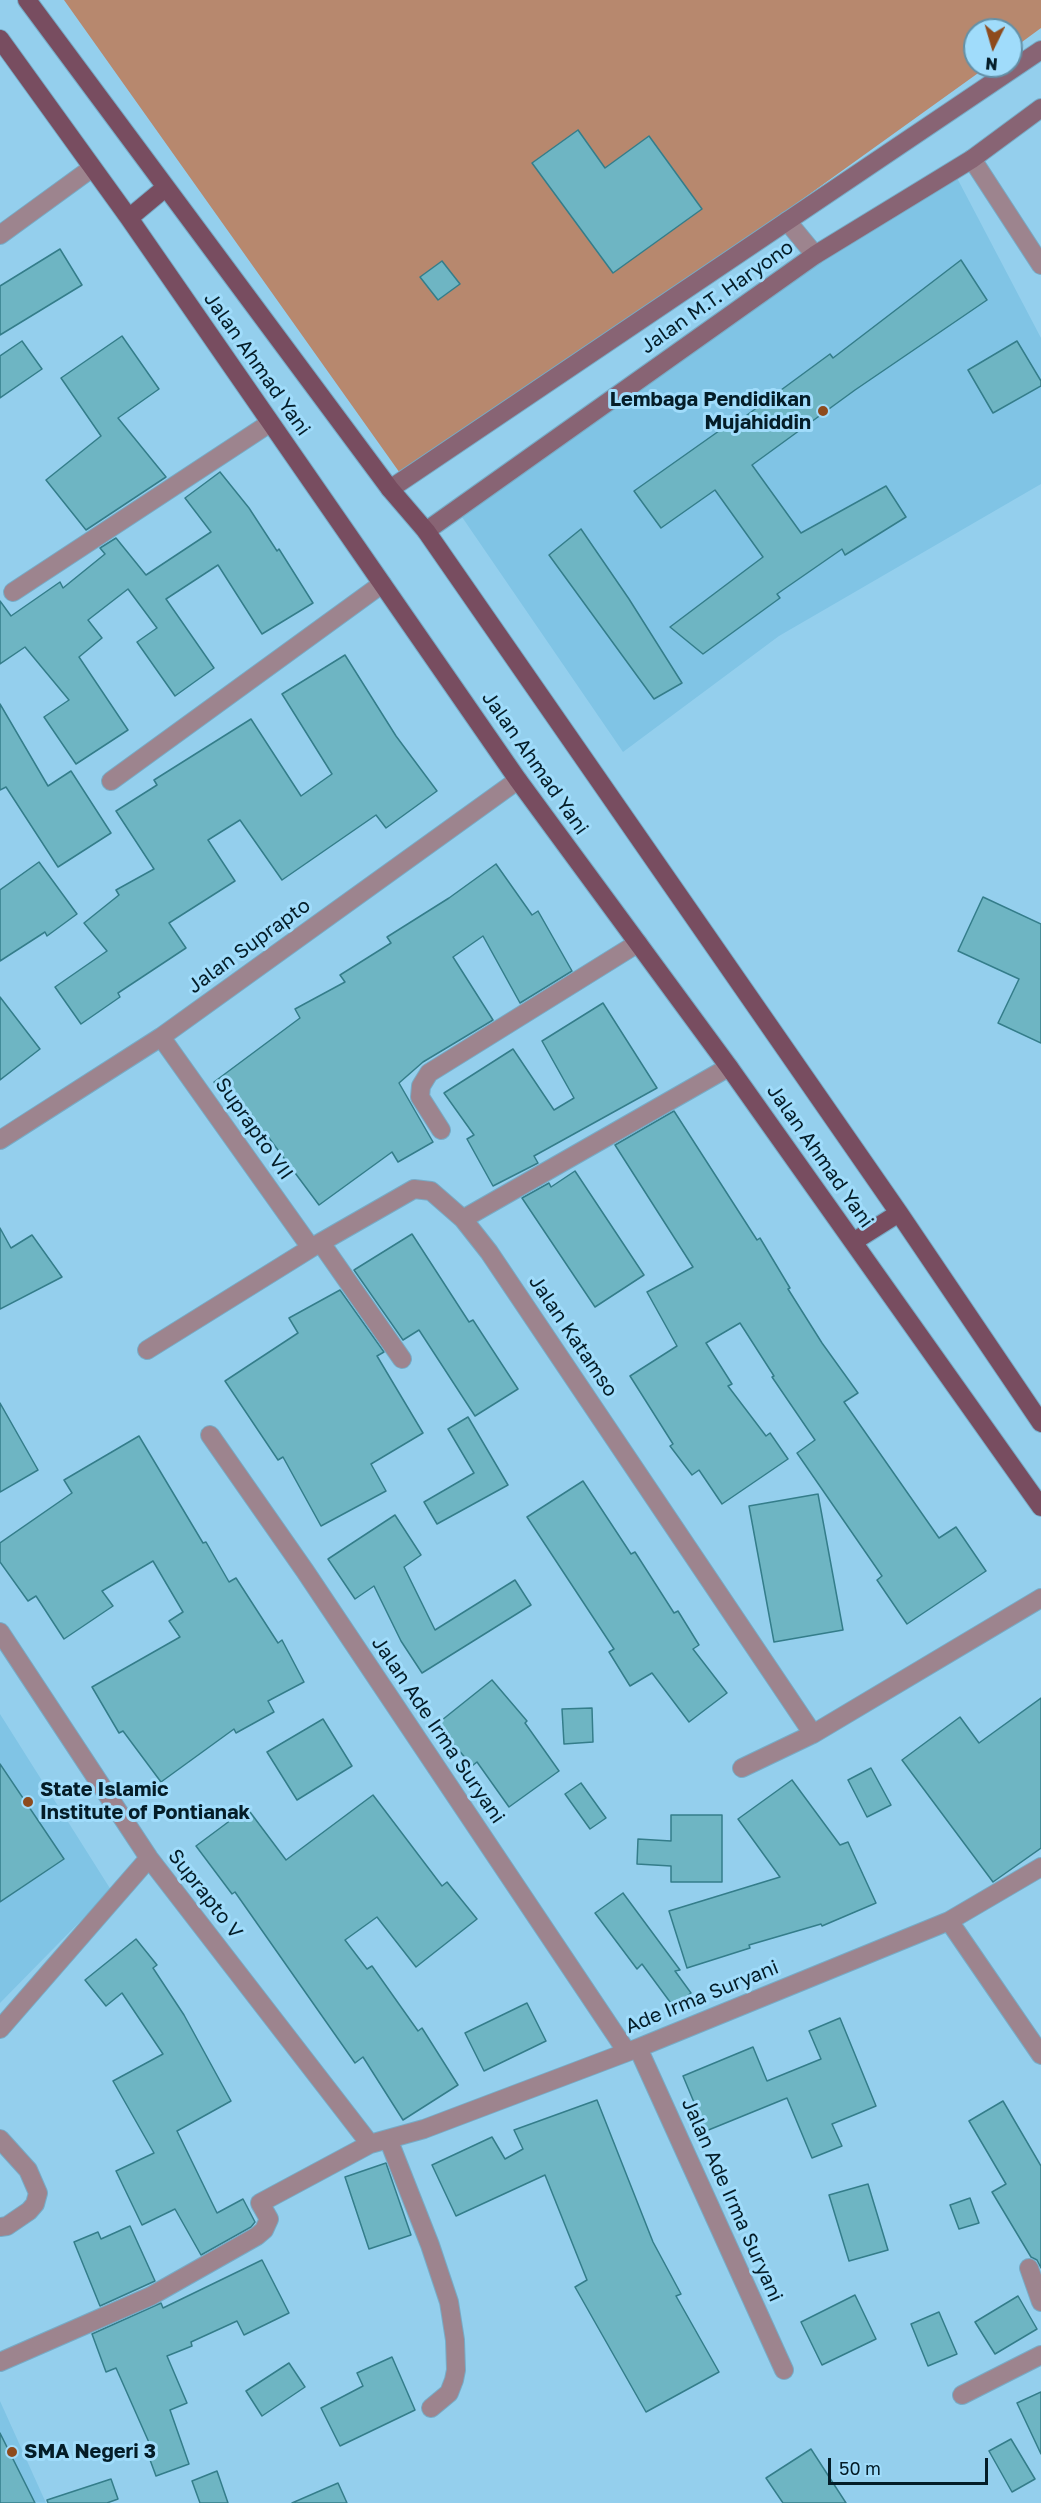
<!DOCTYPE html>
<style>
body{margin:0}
#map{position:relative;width:1041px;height:2503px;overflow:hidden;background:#94cfed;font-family:"Golos Text",sans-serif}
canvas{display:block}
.north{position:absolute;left:963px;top:18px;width:60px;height:60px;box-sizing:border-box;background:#a0dcfb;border:2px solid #6290a7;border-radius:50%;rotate:185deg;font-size:16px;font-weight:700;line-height:24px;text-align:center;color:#041d28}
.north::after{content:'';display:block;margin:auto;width:21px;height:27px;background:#8e4b1d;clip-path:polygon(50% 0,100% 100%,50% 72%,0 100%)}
.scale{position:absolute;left:828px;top:2458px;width:160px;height:27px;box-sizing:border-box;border:3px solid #041d28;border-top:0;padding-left:8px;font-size:18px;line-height:21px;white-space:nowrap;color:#041d28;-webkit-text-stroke:4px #a0dcfb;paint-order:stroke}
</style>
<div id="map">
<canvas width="1041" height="2503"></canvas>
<div class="north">N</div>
<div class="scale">50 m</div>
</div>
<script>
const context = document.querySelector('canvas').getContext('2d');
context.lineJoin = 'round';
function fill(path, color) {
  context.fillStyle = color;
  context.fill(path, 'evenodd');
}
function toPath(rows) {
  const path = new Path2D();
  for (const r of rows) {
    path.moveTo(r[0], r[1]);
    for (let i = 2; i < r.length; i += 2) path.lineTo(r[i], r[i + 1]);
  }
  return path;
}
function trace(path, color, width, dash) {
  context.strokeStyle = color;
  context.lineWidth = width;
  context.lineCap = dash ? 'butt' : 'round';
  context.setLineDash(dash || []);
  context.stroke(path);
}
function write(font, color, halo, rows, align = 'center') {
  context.font = font + ' "Golos Text",sans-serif';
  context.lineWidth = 6;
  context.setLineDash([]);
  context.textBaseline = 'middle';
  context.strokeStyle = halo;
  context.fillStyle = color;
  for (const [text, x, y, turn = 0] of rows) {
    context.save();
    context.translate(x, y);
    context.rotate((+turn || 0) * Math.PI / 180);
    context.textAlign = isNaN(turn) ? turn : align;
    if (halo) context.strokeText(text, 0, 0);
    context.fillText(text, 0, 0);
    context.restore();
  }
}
const built = toPath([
 [956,176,1041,338,1041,484,779,636,623,752,462,517,815,255],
 [0,1714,111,1890,0,2003],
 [0,2401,46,2503,0,2503]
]);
const green = toPath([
 [64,0,1041,0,1041,28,1011,50,1011,30,975,30,975,66,988,66,407,483]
]);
const building = toPath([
 [578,130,605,168,649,136,702,209,613,273,532,163,578,130],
 [60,249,82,285,0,335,0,286,60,249],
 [961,260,987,300,855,390,752,465,801,533,886,486,906,517,845,555,842,549,777,594,780,598,703,654,670,627,763,557,715,490,661,528,634,491,726,426,728,429,830,354,833,358,961,260],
 [442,261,460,284,438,300,420,277,442,261],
 [122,336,159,389,118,418,166,477,86,530,46,480,101,436,61,378,122,336],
 [22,341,42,369,0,398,0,356,22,341],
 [1017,341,1041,381,1041,386,993,413,968,370,1017,341],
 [220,472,249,508,277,551,279,549,313,603,262,634,218,565,166,599,214,668,175,696,137,642,157,628,128,589,88,620,102,638,79,657,128,730,76,764,44,717,69,700,25,647,0,664,0,601,11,616,60,582,63,588,105,554,100,548,116,538,146,575,211,532,185,498,220,472],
 [581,529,629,599,682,683,654,699,549,555,581,529],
 [345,655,396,736,437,791,386,828,376,815,282,880,240,820,208,840,235,881,169,923,186,948,118,993,120,997,81,1024,55,987,107,951,84,923,119,895,116,890,154,869,116,811,157,785,154,780,251,719,301,796,332,774,282,694,345,655],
 [0,704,48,786,71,771,111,833,58,867,6,787,0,790,0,704],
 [39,862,77,914,47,936,45,932,0,961,0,890,39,862],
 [496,864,532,915,538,911,572,971,520,1003,483,936,453,957,493,1020,423,1062,399,1083,433,1142,398,1162,392,1152,319,1205,269,1138,260,1144,214,1082,300,1018,295,1009,345,982,340,975,391,943,387,937,449,898,496,864],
 [983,897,1041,924,1041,1043,998,1023,1019,979,958,951,983,897],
 [0,997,40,1049,0,1080,0,997],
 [603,1003,657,1088,534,1156,538,1163,493,1186,467,1139,474,1135,444,1093,513,1049,554,1110,574,1098,542,1041,603,1003],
 [674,1111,757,1240,760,1238,790,1288,788,1289,822,1343,858,1393,844,1402,939,1538,956,1527,986,1571,907,1624,877,1580,882,1576,797,1453,815,1440,772,1377,774,1376,740,1323,706,1343,732,1384,728,1386,766,1436,770,1433,788,1459,722,1504,699,1470,692,1475,670,1446,673,1444,630,1376,677,1346,647,1292,693,1267,615,1145,674,1111],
 [575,1171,644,1275,595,1307,522,1198,549,1183,551,1187,575,1171],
 [0,1228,11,1248,32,1235,62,1277,0,1309,0,1228],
 [412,1234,469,1322,473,1320,518,1389,475,1416,419,1330,403,1340,354,1270,412,1234],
 [340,1290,384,1352,377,1356,423,1433,371,1464,386,1491,321,1526,283,1457,278,1460,225,1381,298,1333,289,1318,340,1290],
 [0,1403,38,1470,0,1492,0,1403],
 [468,1417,508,1485,437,1524,424,1502,474,1473,448,1429,468,1417],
 [139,1436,203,1543,206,1542,229,1582,236,1578,278,1643,282,1640,304,1682,268,1701,274,1712,236,1733,234,1729,161,1782,123,1731,119,1733,92,1687,180,1637,169,1621,183,1612,153,1561,102,1591,113,1606,64,1639,36,1596,28,1601,0,1562,0,1543,72,1493,64,1480,139,1436],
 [583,1481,631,1554,635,1552,674,1613,678,1611,699,1645,693,1649,727,1693,689,1722,652,1673,630,1686,609,1652,614,1649,527,1517,583,1481],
 [818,1494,843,1630,774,1642,749,1506,818,1494],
 [395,1515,421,1555,404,1567,435,1630,515,1580,531,1605,422,1673,401,1641,374,1586,355,1599,328,1559,395,1515],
 [492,1680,527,1721,525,1723,559,1771,509,1807,477,1762,472,1766,437,1724,492,1680],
 [1041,1698,1041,1848,993,1882,902,1760,960,1717,979,1743,1041,1698],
 [592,1708,593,1742,564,1744,562,1709,592,1708],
 [323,1719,352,1766,297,1800,267,1752,323,1719],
 [0,1764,64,1859,0,1902,0,1764],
 [871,1768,891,1805,867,1817,848,1780,871,1768],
 [792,1780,840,1845,848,1842,876,1903,822,1926,821,1924,749,1945,750,1948,687,1968,669,1911,780,1877,738,1819,792,1780],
 [581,1783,606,1818,590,1829,565,1794,581,1783],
 [373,1795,442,1886,447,1882,477,1919,416,1967,377,1917,345,1940,367,1969,372,1966,418,2031,422,2028,458,2085,403,2120,363,2057,355,2063,235,1892,232,1894,196,1846,247,1808,286,1860,373,1795],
 [671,1815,722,1815,722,1882,671,1882,671,1866,637,1864,638,1839,671,1841,671,1815],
 [623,1893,680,1970,675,1971,691,1993,673,2006,642,1964,637,1969,595,1913,623,1893],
 [136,1939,157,1965,153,1968,184,2015,231,2101,177,2131,217,2213,243,2199,255,2222,251,2227,201,2255,175,2209,142,2225,116,2171,154,2153,113,2081,163,2054,122,1993,106,2006,85,1980,136,1939],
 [527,2003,546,2041,484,2071,465,2033,527,2003],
 [840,2018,876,2106,832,2124,842,2146,812,2158,787,2098,706,2131,683,2076,753,2047,767,2081,821,2059,809,2031,840,2018],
 [597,2100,653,2242,681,2294,676,2296,719,2372,646,2412,575,2287,587,2280,545,2175,456,2216,432,2165,492,2137,505,2159,523,2149,514,2130,597,2100],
 [1003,2101,1041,2166,1041,2268,1037,2260,1031,2257,992,2192,1006,2184,969,2121,1003,2101],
 [386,2163,411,2235,369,2249,345,2177,386,2163],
 [868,2184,888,2250,849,2261,829,2195,868,2184],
 [970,2198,979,2223,959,2229,950,2205,970,2198],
 [130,2226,155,2281,100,2306,74,2242,98,2232,101,2239,130,2226],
 [262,2260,289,2313,244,2335,237,2321,191,2342,192,2346,167,2356,187,2403,170,2410,189,2464,156,2476,146,2449,151,2447,116,2368,106,2372,92,2334,161,2303,163,2308,262,2260],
 [855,2295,876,2339,822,2365,801,2322,855,2295],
 [1018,2296,1037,2329,995,2354,975,2322,1018,2296],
 [939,2312,957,2354,928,2366,911,2324,939,2312],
 [392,2357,415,2410,340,2446,321,2408,363,2386,357,2373,392,2357],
 [289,2363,305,2387,262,2416,246,2391,289,2363],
 [1041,2392,1041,2454,1017,2403,1041,2392],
 [0,2433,35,2503,0,2503,0,2433],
 [1011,2439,1035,2479,1012,2492,989,2451,1011,2439],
 [811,2449,846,2503,783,2503,766,2478,811,2449],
 [217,2471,228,2503,200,2503,192,2481,217,2471],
 [111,2479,118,2499,107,2503,48,2503,47,2500,111,2479],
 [338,2483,347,2503,292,2503,338,2483]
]);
const street = toPath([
 [972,159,1041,265],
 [787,221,815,255],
 [0,235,92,168],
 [13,592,270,423],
 [111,781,382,584],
 [161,1037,311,1248],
 [729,1067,463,1219,489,1252,813,1734],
 [441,1130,420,1097,421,1086,429,1073,638,943],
 [0,1140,161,1037,518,780],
 [321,1243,402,1359],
 [147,1350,311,1248,414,1189,431,1191,463,1219],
 [210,1435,305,1571,627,2052],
 [0,1632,149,1858,370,2144],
 [742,1768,813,1734,1041,1598],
 [949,1921,1041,2055],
 [0,2029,149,1858],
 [638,2048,784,2370],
 [0,2139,28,2170,38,2193,35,2204,29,2211,7,2226,0,2227],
 [389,2141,430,2245,449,2302,455,2340,456,2370,454,2380,449,2393,431,2408],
 [1029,2268,1041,2302],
 [0,2362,151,2296,257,2236,264,2230,269,2219,260,2203,370,2144,424,2129,638,2048,949,1921,1041,1867],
 [962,2395,1041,2355]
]);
const secondary = toPath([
 [390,489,1041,50],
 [426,531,815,255,972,159,1041,108]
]);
const primary = toPath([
 [27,0,390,489,426,531,899,1213,1041,1423],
 [0,39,129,218,518,780,729,1067,1041,1507],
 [129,218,165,188],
 [853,1242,899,1213]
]);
const markers = [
 [823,411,6,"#8e4b1d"],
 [28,1802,6,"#8e4b1d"],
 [12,2452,6,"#8e4b1d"]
];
const streetNames = [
 ["Jalan M.T. Haryono",717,297,-35],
 ["Jalan Ahmad Yani",257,364,55],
 ["Jalan Ahmad Yani",535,763,55],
 ["Jalan Suprapto",249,946,-36],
 ["Suprapto VII",254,1129,55],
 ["Jalan Ahmad Yani",820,1156,55],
 ["Jalan Katamso",573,1336,56],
 ["Jalan Ade Irma Suryani",438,1730,56],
 ["Suprapto V",205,1894,52],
 ["Ade Irma Suryani",702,1997,-22],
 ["Jalan Ade Irma Suryani",732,2200,66]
];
const poiNames = [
 ["Lembaga Pendidikan",811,400,"right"],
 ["Mujahiddin",811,423,"right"],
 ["State Islamic",40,1790],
 ["Institute of Pontianak",40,1813],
 ["SMA Negeri 3",24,2452]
];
fill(built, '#80c4e5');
fill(green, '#b7886e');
fill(building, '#6eb5c3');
trace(building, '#347d8a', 1.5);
trace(street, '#77abc6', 20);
trace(secondary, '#77abc6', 20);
trace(primary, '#77abc6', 20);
trace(street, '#9d848e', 18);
trace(secondary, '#886474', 18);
trace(primary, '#784d60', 18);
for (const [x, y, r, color] of markers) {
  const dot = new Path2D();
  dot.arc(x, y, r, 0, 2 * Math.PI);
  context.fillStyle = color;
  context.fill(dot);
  trace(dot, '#a0dcfb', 2);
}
write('20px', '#041d28', '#a0dcfb', streetNames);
write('bold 20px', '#041d28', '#a0dcfb', poiNames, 'left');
</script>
